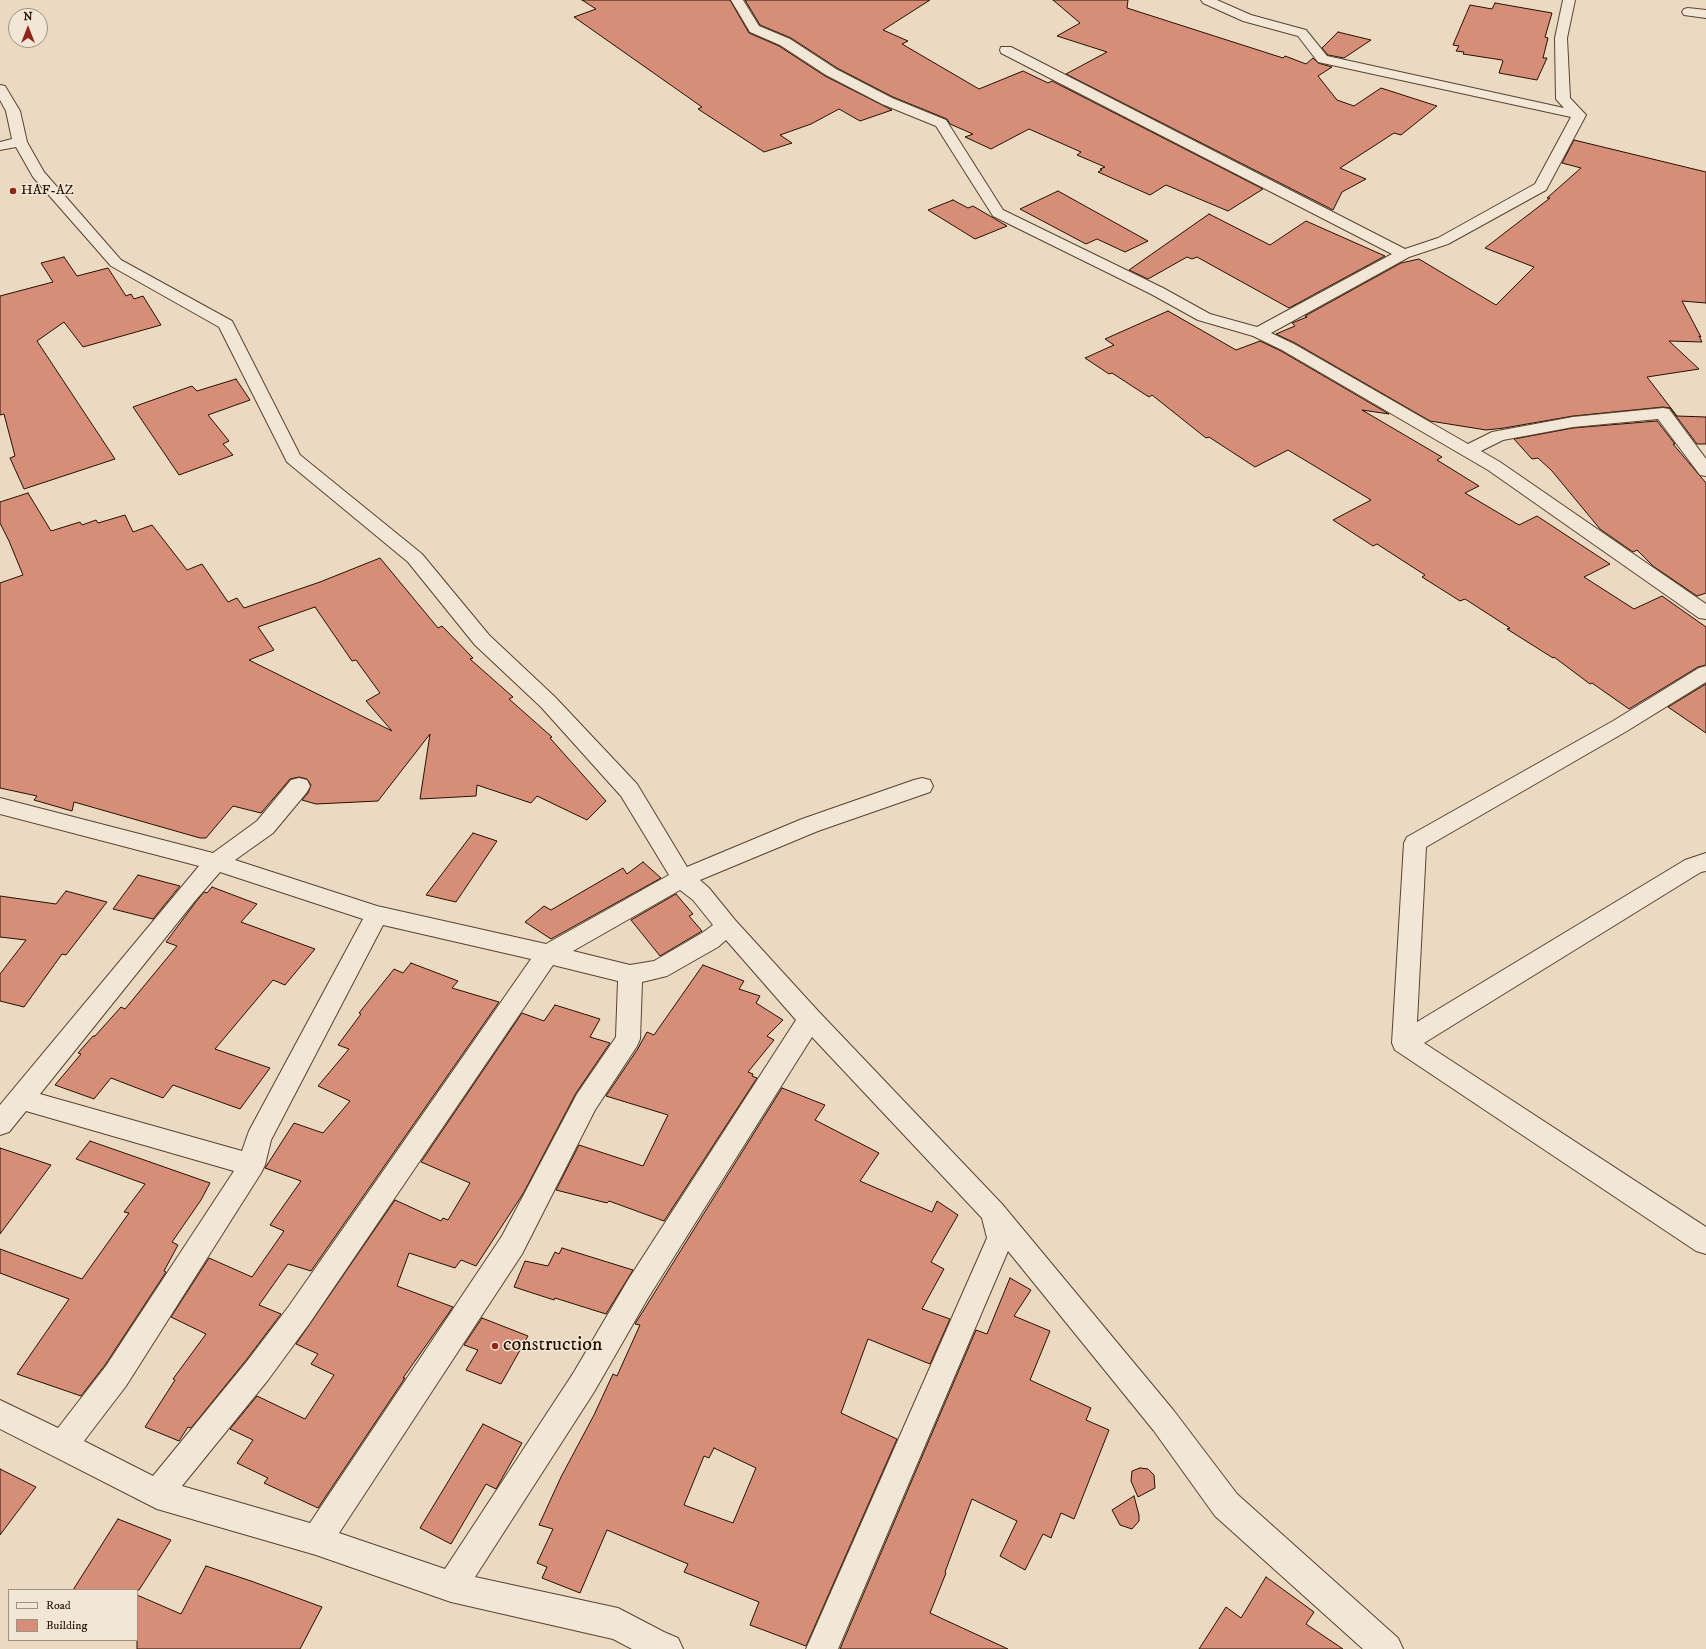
<!DOCTYPE html>
<style>
body{margin:0}
#map{position:relative;width:1706px;height:1649px;overflow:hidden;background:#ebdac1;font-family:"IM FELL DW Pica",serif}
canvas{display:block}
.legend{position:absolute;left:8px;top:1589px;width:130px;height:52px;box-sizing:border-box;background:#f2e7d7;border:1px solid #a09181;margin:0;padding:5px 7px;list-style:none;font-size:12px;color:#261100}
.legend li{display:flex;align-items:center;gap:8px;height:20px}
.legend b{width:20px;border:1px solid #a09181}
.north{position:absolute;left:8px;top:8px;width:40px;height:40px;box-sizing:border-box;background:#f2e7d7;border:1px solid #a09181;border-radius:50%;rotate:0deg;font-size:11px;font-weight:700;line-height:16px;text-align:center;color:#261100}
.north::after{content:'';display:block;margin:auto;width:14px;height:18px;background:#8f2418;clip-path:polygon(50% 0,100% 100%,50% 72%,0 100%)}
</style>
<div id="map">
<canvas width="1706" height="1649"></canvas>
<ul class="legend">
<li><b style="height:5px;background:#f2e7d7"></b>Road</li>
<li><b style="height:11px;background:#d68e79"></b>Building</li>
</ul>
<div class="north">N</div>
</div>
<script>
const context = document.querySelector('canvas').getContext('2d');
context.lineJoin = 'round';
function fill(path, color) {
  context.fillStyle = color;
  context.fill(path, 'evenodd');
}
function toPath(rows) {
  const path = new Path2D();
  for (const r of rows) {
    path.moveTo(r[0], r[1]);
    for (let i = 2; i < r.length; i += 2) path.lineTo(r[i], r[i + 1]);
  }
  return path;
}
function trace(path, color, width, dash) {
  context.strokeStyle = color;
  context.lineWidth = width;
  context.lineCap = dash ? 'butt' : 'round';
  context.setLineDash(dash || []);
  context.stroke(path);
}
function write(font, color, halo, rows, align = 'center') {
  context.font = font + ' "IM FELL DW Pica",serif';
  context.lineWidth = 3;
  context.setLineDash([]);
  context.textBaseline = 'middle';
  context.strokeStyle = halo;
  context.fillStyle = color;
  for (const [text, x, y, turn = 0] of rows) {
    context.save();
    context.translate(x, y);
    context.rotate((+turn || 0) * Math.PI / 180);
    context.textAlign = isNaN(turn) ? turn : align;
    if (halo) context.strokeText(text, 0, 0);
    context.fillText(text, 0, 0);
    context.restore();
  }
}
const building = toPath([
 [582,0,730,0,749,33,779,46,825,76,892,110,860,121,839,109,811,124,780,135,792,143,764,152,698,109,702,107,574,17,596,9,582,0],
 [745,0,930,0,883,30,908,41,902,44,979,89,1023,71,1048,83,1052,81,1263,189,1228,211,1166,185,1150,195,1098,172,1102,170,1100,169,1105,167,1077,155,1081,152,1029,129,991,149,965,137,973,134,950,124,947,119,893,97,837,68,791,38,760,25,745,0],
 [1053,0,1128,0,1127,8,1283,58,1285,56,1306,64,1313,58,1318,63,1332,67,1318,76,1337,100,1354,106,1381,88,1437,106,1401,135,1394,133,1340,168,1366,179,1342,192,1333,210,1066,74,1107,52,1057,36,1080,23,1053,0],
 [1495,3,1552,13,1545,37,1548,38,1543,58,1547,58,1537,80,1499,73,1503,61,1502,60,1463,54,1464,52,1456,51,1459,46,1453,45,1470,5,1492,9,1495,3],
 [1338,32,1346,34,1371,40,1344,58,1328,55,1322,48,1338,32],
 [1574,140,1706,172,1706,303,1682,301,1701,337,1699,336,1702,342,1669,341,1699,369,1647,377,1677,416,1706,417,1706,444,1697,444,1670,408,1663,407,1573,416,1504,428,1486,430,1430,421,1295,343,1276,334,1295,326,1292,323,1307,317,1305,316,1401,263,1419,259,1496,305,1534,267,1485,248,1550,198,1547,198,1581,168,1562,163,1574,140],
 [1058,191,1148,241,1125,252,1097,239,1086,244,1020,209,1058,191],
 [953,200,968,208,973,206,1007,226,975,239,928,210,953,200],
 [1209,214,1270,245,1306,221,1385,256,1289,308,1197,257,1192,259,1187,257,1148,279,1129,270,1209,214],
 [64,257,77,276,108,268,126,296,131,294,134,299,143,296,161,325,83,347,64,322,37,341,115,459,24,489,10,458,15,456,4,414,0,415,0,296,53,282,41,263,64,257],
 [1168,311,1236,350,1260,341,1281,351,1389,414,1362,410,1442,457,1437,460,1479,486,1465,493,1519,525,1537,516,1610,564,1584,577,1634,609,1662,596,1706,627,1706,665,1698,667,1629,709,1592,683,1590,684,1554,657,1553,658,1507,629,1510,628,1465,599,1460,601,1422,577,1425,575,1377,544,1373,546,1333,520,1371,500,1288,450,1255,467,1209,437,1206,438,1152,395,1149,397,1112,373,1109,374,1085,358,1114,345,1105,339,1168,311],
 [236,379,250,400,208,415,229,441,223,444,233,455,179,475,133,407,192,386,197,391,236,379],
 [1657,421,1675,444,1673,444,1706,483,1706,593,1697,596,1653,566,1637,550,1633,552,1600,529,1552,471,1538,458,1532,459,1514,439,1573,428,1657,421],
 [28,493,51,531,80,522,82,525,96,520,98,523,125,515,133,532,152,525,187,570,202,564,228,602,237,598,244,608,320,582,380,558,438,628,442,626,473,658,470,659,513,697,509,699,552,737,550,738,606,801,587,820,537,796,531,803,477,785,476,796,420,799,430,734,378,801,316,804,302,800,308,793,311,785,307,779,299,777,290,779,261,813,233,806,206,838,200,838,74,802,72,811,34,800,37,796,0,788,0,583,23,575,9,541,0,523,0,502,28,493],
 [315,607,352,661,356,660,380,693,366,701,392,731,249,660,274,650,258,627,315,607],
 [1706,684,1706,733,1668,707,1706,684],
 [473,833,497,841,456,902,426,895,473,833],
 [643,862,661,878,551,939,525,922,544,906,551,910,623,868,627,874,643,862],
 [138,875,180,886,153,919,113,909,138,875],
 [212,887,257,904,241,922,315,949,285,985,273,980,215,1049,270,1068,240,1109,173,1085,163,1098,111,1078,94,1099,55,1085,81,1054,78,1053,93,1036,95,1036,121,1007,125,1009,177,946,166,942,195,903,204,892,207,893,212,887],
 [66,891,107,902,66,955,62,954,24,1007,0,1001,0,974,26,940,0,937,0,896,56,904,66,891],
 [676,894,693,914,689,916,702,931,660,956,631,920,676,894],
 [411,963,458,981,452,988,499,1002,311,1271,288,1264,259,1305,281,1314,247,1359,191,1428,188,1427,179,1441,145,1427,175,1380,173,1379,206,1334,171,1317,209,1258,252,1277,284,1231,270,1225,301,1181,265,1168,267,1165,294,1123,323,1133,350,1101,318,1086,349,1049,338,1045,361,1014,359,1013,394,969,403,973,411,963],
 [703,965,744,981,739,989,760,996,756,1003,783,1020,767,1036,774,1040,748,1072,753,1074,752,1076,757,1078,664,1221,609,1201,607,1203,556,1190,579,1145,643,1166,668,1115,606,1096,637,1050,647,1032,654,1035,703,965],
 [555,1005,600,1019,590,1037,610,1043,576,1093,524,1192,476,1266,461,1260,455,1268,409,1253,397,1286,453,1307,403,1378,405,1378,318,1508,264,1483,268,1478,237,1463,253,1440,230,1429,257,1396,305,1419,334,1375,311,1364,318,1354,296,1344,395,1200,441,1221,443,1218,448,1220,470,1183,421,1162,522,1013,544,1021,555,1005],
 [782,1088,825,1105,815,1120,879,1153,860,1181,932,1212,937,1201,958,1215,931,1262,944,1269,922,1309,950,1319,930,1364,868,1339,841,1413,897,1439,806,1646,750,1625,759,1602,684,1572,688,1564,607,1530,580,1593,542,1578,547,1567,537,1563,553,1529,539,1525,561,1477,594,1415,613,1374,617,1376,640,1325,635,1324,782,1088],
 [714,1448,756,1468,733,1523,684,1505,704,1456,709,1458,714,1448],
 [90,1141,210,1183,201,1200,172,1242,178,1245,164,1271,166,1272,105,1365,81,1396,17,1374,69,1299,0,1273,0,1249,82,1279,129,1213,124,1212,145,1184,76,1159,90,1141],
 [0,1148,51,1165,0,1234,0,1148],
 [562,1248,633,1270,606,1314,555,1298,554,1300,514,1287,525,1261,548,1266,555,1252,559,1254,562,1248],
 [1010,1278,1031,1290,1014,1316,1050,1331,1030,1380,1091,1408,1086,1420,1109,1430,1074,1519,1061,1513,1051,1538,1043,1534,1025,1570,1000,1556,1017,1521,972,1499,945,1572,946,1573,930,1613,1008,1649,840,1649,976,1330,987,1334,1010,1278],
 [482,1318,528,1336,501,1384,466,1370,478,1350,464,1345,482,1318],
 [483,1424,522,1443,496,1489,486,1484,451,1544,420,1528,483,1424],
 [1140,1468,1148,1469,1154,1475,1155,1488,1138,1497,1131,1481,1132,1471,1140,1468],
 [0,1469,36,1487,0,1535,0,1469],
 [1134,1496,1139,1515,1139,1521,1132,1529,1120,1525,1112,1510,1134,1496],
 [118,1519,171,1540,139,1590,73,1590,118,1519],
 [206,1566,251,1581,322,1607,300,1649,137,1649,137,1595,181,1614,206,1566],
 [1266,1577,1314,1612,1306,1624,1343,1649,1199,1649,1226,1607,1241,1618,1266,1577]
]);
const minor = toPath([
 [731,0,743,0,759,26,790,39,836,69,892,98,946,120,1003,210,1163,288,1210,314,1257,327,1392,254,1001,53,1000,50,1001,47,1011,47,1405,249,1438,238,1535,184,1571,117,1318,62,1298,36,1243,21,1203,3,1201,0,1217,0,1251,15,1306,30,1327,56,1564,108,1556,99,1555,38,1563,0,1575,0,1567,38,1570,98,1586,115,1546,190,1448,244,1409,257,1271,333,1294,344,1468,444,1492,432,1573,417,1663,408,1669,409,1706,459,1706,476,1700,475,1658,419,1573,427,1503,440,1481,451,1500,462,1706,604,1706,619,1699,618,1488,470,1282,350,1253,336,1198,320,1151,294,993,216,936,126,882,104,826,75,780,45,750,32,731,0],
 [1688,8,1706,10,1706,18,1684,15,1682,12,1684,9,1688,8],
 [0,85,5,86,20,111,27,142,44,172,121,260,232,321,300,455,422,554,489,635,555,697,637,784,687,867,802,819,914,780,922,778,930,780,933,786,930,792,818,831,700,880,709,888,735,920,819,1012,1002,1204,1174,1411,1237,1494,1398,1638,1403,1649,1363,1649,1215,1516,1154,1431,1008,1251,838,1649,806,1649,987,1238,982,1218,812,1037,648,1298,594,1392,475,1577,618,1608,664,1632,678,1638,683,1649,632,1649,613,1639,451,1602,316,1555,157,1509,0,1429,0,1400,58,1428,106,1366,234,1171,26,1111,9,1132,0,1135,0,1105,199,866,0,814,0,798,213,853,257,821,291,780,299,778,307,780,310,786,307,792,273,833,235,860,377,906,546,944,669,875,621,796,541,707,475,645,408,562,287,462,219,327,111,266,33,177,16,147,0,150,0,142,12,139,6,111,0,100,0,85],
 [220,872,363,919,249,1131,242,1151,40,1094,194,902,220,872],
 [680,890,693,900,713,925,702,933,654,961,630,965,573,951,680,890],
 [383,925,531,959,289,1306,248,1360,153,1476,84,1441,126,1386,261,1173,265,1165,271,1140,383,925],
 [726,940,796,1020,628,1280,574,1372,445,1569,339,1533,522,1254,595,1110,637,1046,640,1039,642,982,667,976,718,947,726,940],
 [553,965,618,981,616,1037,577,1094,502,1236,310,1523,182,1486,268,1380,309,1324,553,965],
 [1706,666,1706,682,1627,731,1426,847,1417,1022,1685,860,1706,853,1706,871,1701,872,1424,1043,1706,1227,1706,1254,1696,1251,1395,1050,1392,1043,1404,843,1407,837,1613,721,1699,668,1706,666]
]);
const markers = [
 [13,191,4,"#8f2418"],
 [495,1346,4,"#8f2418"]
];
const farPoinames = [
 ["HAF-AZ",21,191]
];
const nearPoinames = [
 ["construction",503,1346]
];
fill(building, '#d68e79');
trace(building, '#261100', 1);
trace(minor, '#574330', 2);
fill(minor, '#f2e7d7');
for (const [x, y, r, color] of markers) {
  const dot = new Path2D();
  dot.arc(x, y, r, 0, 2 * Math.PI);
  context.fillStyle = color;
  context.fill(dot);
  trace(dot, '#f2e7d7', 1.5);
}
write('14px', '#261100', '#f2e7d7', farPoinames, 'left');
write('20px', '#261100', '#f2e7d7', nearPoinames, 'left');
</script>
